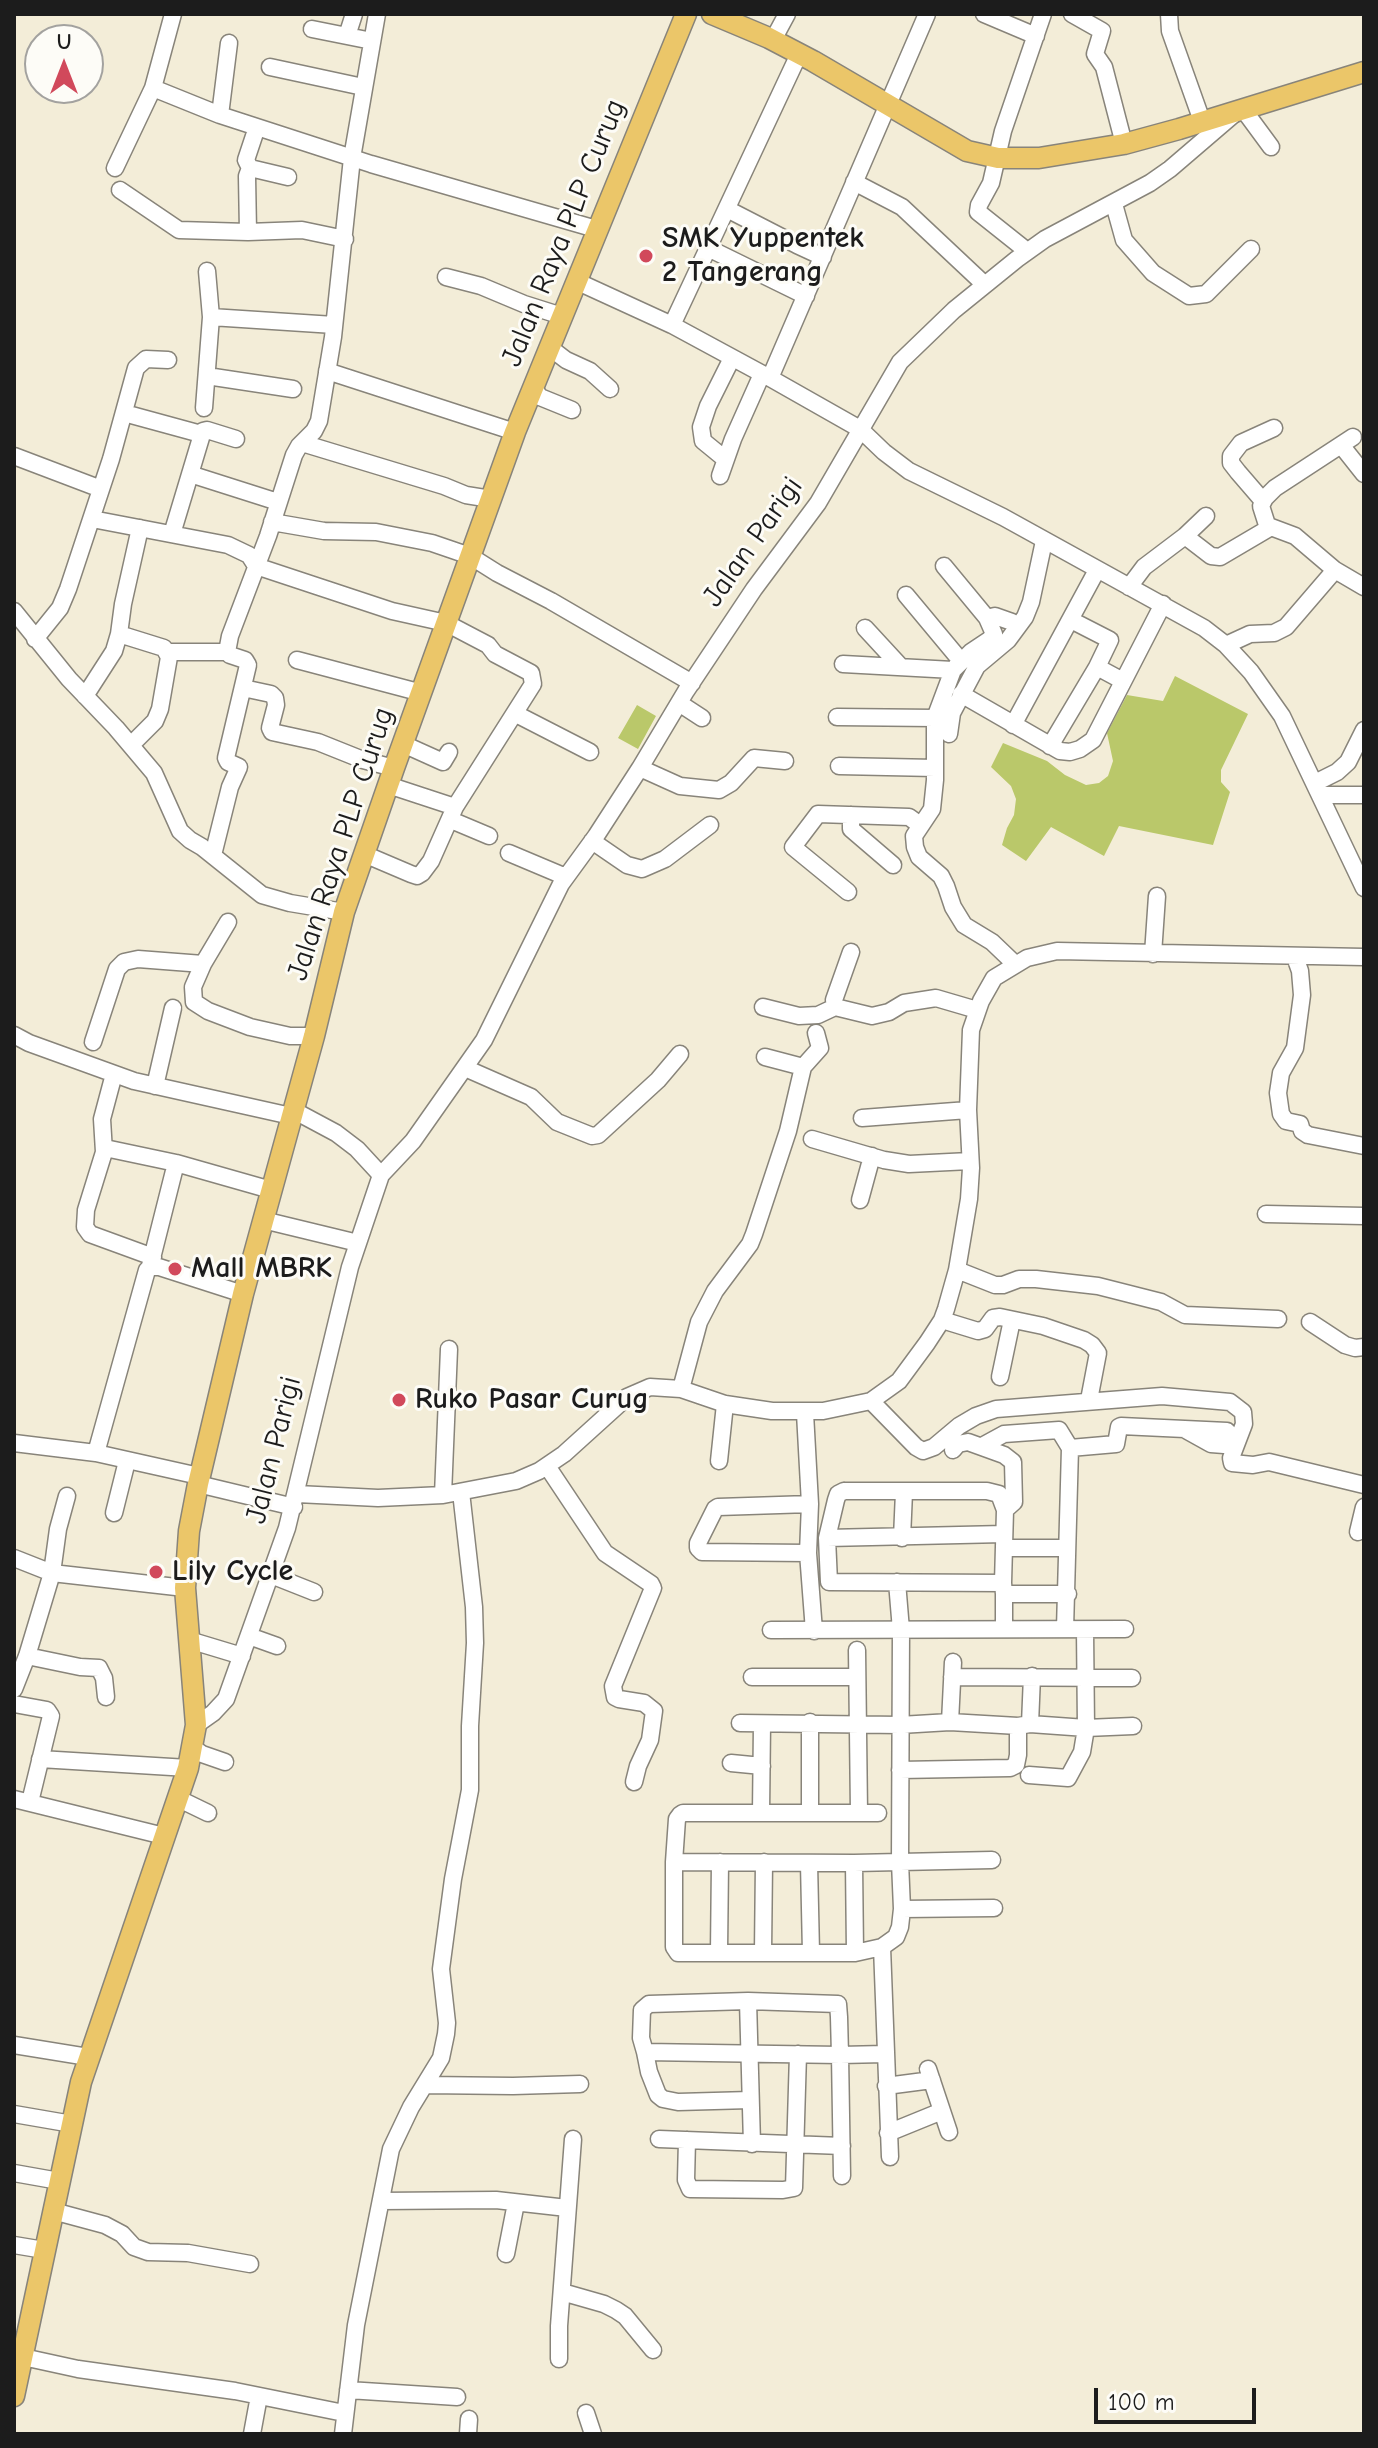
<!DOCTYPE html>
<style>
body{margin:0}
#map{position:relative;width:1378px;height:2448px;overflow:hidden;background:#f3edd8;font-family:"Comic Neue",sans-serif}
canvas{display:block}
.frame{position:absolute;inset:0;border:16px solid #1c1c1c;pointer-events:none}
.north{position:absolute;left:24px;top:24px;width:80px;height:80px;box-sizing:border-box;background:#fdfcf7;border:2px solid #a3a29f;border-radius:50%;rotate:0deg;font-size:22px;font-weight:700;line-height:32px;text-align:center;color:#1c1c1c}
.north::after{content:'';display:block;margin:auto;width:28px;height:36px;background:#d1495b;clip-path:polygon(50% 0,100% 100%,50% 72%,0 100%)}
.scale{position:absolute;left:1094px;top:2388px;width:162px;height:36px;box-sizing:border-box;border:4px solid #1c1c1c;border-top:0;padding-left:10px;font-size:24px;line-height:28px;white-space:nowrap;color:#1c1c1c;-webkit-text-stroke:6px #fdfcf7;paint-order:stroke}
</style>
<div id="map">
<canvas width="1378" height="2448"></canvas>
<div class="frame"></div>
<div class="north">U</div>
<div class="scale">100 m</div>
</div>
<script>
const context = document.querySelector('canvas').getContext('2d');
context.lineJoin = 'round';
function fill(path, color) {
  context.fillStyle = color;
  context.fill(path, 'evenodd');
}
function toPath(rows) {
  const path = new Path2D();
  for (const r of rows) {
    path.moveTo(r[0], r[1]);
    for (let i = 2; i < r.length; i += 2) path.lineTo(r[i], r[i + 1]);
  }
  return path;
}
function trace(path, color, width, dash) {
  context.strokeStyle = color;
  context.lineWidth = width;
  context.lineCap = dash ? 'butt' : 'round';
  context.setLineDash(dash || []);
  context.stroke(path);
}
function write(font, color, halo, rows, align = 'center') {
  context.font = font + ' "Comic Neue",sans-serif';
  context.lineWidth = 6;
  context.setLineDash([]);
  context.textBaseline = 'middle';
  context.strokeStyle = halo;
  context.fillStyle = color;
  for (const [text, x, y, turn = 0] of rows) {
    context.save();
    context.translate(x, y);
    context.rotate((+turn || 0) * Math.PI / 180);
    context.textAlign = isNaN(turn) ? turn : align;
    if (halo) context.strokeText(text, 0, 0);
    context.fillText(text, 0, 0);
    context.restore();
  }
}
const green = toPath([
 [1175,676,1248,714,1221,770,1221,782,1230,792,1213,845,1119,826,1104,856,1051,827,1026,861,1002,845,1007,828,1014,815,1016,799,1011,786,991,767,1003,743,1047,761,1065,775,1086,785,1099,783,1108,776,1113,761,1107,733,1127,695,1163,701],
 [637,705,656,716,638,749,618,738]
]);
const minor = toPath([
 [984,14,1036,36],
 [1072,14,1102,31,1095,54,1104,67,1124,144],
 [1169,14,1170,31,1202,121],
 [312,29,372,41],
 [347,36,354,14],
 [773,40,787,14],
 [270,67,363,87],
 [153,88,220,115,371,164,596,229],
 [1243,109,1271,147],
 [220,115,229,43],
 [115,168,153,88,173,14],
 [250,168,246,160,257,127],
 [854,182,902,207,984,284],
 [120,190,179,230,248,232,302,230,345,239],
 [1114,204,1124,240,1153,273,1189,296,1206,294,1251,249],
 [727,209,797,245,823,257],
 [248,232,247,176,250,168,288,177],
 [708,248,806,296],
 [1027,251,978,212,979,205,991,183,1003,131,1043,14],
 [446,277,481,286,524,304,562,316],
 [576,281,672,325,770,378,860,429,884,452,909,471,1003,517,1204,628,1226,645,1251,672,1282,716,1364,888],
 [211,317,334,325],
 [672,325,799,54],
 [549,347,566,360,590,371,610,389],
 [327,371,515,432],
 [207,376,293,389],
 [770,378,927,14],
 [533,387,540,397,572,410],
 [204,408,211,317,207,271],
 [124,413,201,434],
 [302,443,444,486,466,495,491,499],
 [1341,445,1364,474],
 [14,456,101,489],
 [725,459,703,441,701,427,708,406,732,358],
 [190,474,278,502],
 [720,476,733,439,762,374],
 [1263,501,1238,472,1231,463,1231,456,1241,443,1274,428],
 [92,519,228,545,249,555,256,566,392,611,446,623,488,645,495,654,531,673,533,684,455,807,431,861,422,873,417,876,411,874,364,854],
 [272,522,324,531,376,532,432,543,470,556,497,573,551,601,692,683],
 [1268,528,1261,506,1265,498,1275,488,1353,437],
 [172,534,203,431,207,430,236,439],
 [1185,536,1206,516],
 [944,566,987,618,994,634,989,640,971,652,953,670,935,718,935,780,932,809,914,836,915,847,919,857,941,876,946,886,953,907,964,925,992,942,1015,964],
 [1129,587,1144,567,1185,536,1211,556,1220,557,1271,527,1295,536,1335,570,1364,587],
 [906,595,961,661],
 [14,611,69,679,116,728,154,773,180,831,190,840,202,847,262,895,290,903,344,912],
 [987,618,995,616,1012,622],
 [1071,620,1110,640,1097,667],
 [865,628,901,667],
 [119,634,164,648,169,657,160,709,155,721,131,745],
 [35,639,60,608,68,589,111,459,136,368,146,359,168,360],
 [1226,645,1250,634,1274,633,1286,627,1335,570],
 [168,652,227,652,230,655,245,660,248,665,226,758,228,762,239,767,230,787,213,855],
 [227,652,230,636,268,536,294,455,299,446,314,431,319,421,333,337,352,158,377,14],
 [297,660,422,693],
 [843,664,953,670],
 [243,688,271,694,275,698,276,705,270,728,272,732,318,742,363,760,394,768],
 [961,694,1060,751,1070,752,1080,749,1093,740,1163,604],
 [85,696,114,651,119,634,123,604,140,528],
 [679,703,702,718],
 [516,714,590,752],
 [837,717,935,718],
 [1013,725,1097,570],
 [949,734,952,713,977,666,1008,640,1025,617,1031,602,1044,541],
 [403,744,443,762,449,752],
 [1050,746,1097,667,1123,681],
 [839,766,935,768],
 [640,768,680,786,719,790,731,783,754,758,785,761],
 [1315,783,1337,772,1348,762,1364,730],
 [388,785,455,807],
 [1320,795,1364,795],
 [851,815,851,829,893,865],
 [451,820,489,836],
 [592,841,627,865,642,869,665,859,710,825],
 [509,853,566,877],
 [848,892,793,847,818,814,909,817,920,825],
 [228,922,203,964,193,987,194,1002,208,1011,250,1027,290,1036,314,1036],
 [851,952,834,1000,835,1007,872,1016,889,1012,904,1003,936,998,977,1010],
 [1153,954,1157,896],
 [1295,957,1300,971,1302,995,1295,1048,1281,1073,1278,1093,1281,1114,1286,1121,1300,1124,1302,1131,1308,1135,1364,1146],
 [763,1007,799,1016,818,1015,835,1007],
 [14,1035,29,1043,134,1081,291,1116],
 [93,1042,117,969,124,962,138,959,203,964],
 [765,1057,803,1067],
 [465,1068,531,1097,557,1122,592,1136,598,1135,658,1080,680,1054],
 [114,1074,102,1119,104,1152,86,1210,85,1227,90,1234,153,1257],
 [155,1086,173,1008],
 [293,1110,336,1133,357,1149,381,1175],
 [862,1118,968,1110],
 [812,1139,884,1160,909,1164,970,1161],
 [105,1148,176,1163,271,1190],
 [860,1200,872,1156],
 [1266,1214,1364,1216],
 [263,1220,358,1243],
 [150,1266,176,1163],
 [957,1270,995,1285,1003,1285,1019,1279,1036,1279,1098,1286,1161,1302,1185,1315,1278,1319],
 [942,1320,978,1331,985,1329,993,1318,1000,1317,1043,1326,1084,1340,1092,1345,1098,1353,1089,1400],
 [1310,1322,1345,1345,1355,1348,1364,1347],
 [1000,1377,1012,1320],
 [681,1389,699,1322,715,1291,750,1244,754,1234,788,1131,803,1067,820,1048,816,1033],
 [871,1401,916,1447,923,1451,934,1447,959,1426,976,1416,996,1409,1162,1396,1230,1402,1243,1412,1244,1424,1231,1458,1232,1463,1253,1465,1269,1462,1364,1485],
 [805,1413,810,1504,808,1553,814,1631],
 [14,1443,96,1453,199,1476],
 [982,1446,1004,1434,1059,1430,1070,1448,1065,1629],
 [1070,1448,1116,1444,1119,1427,1121,1426,1227,1431,1230,1435,1229,1442,1224,1445,1211,1444,1184,1429],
 [953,1450,958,1444,968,1442,1004,1455,1013,1462,1014,1502,1005,1510],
 [96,1453,147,1270,151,1267,159,1267,243,1294],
 [719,1461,725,1404],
 [547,1466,605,1553,651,1584,653,1588,613,1686,615,1697,619,1699,644,1703,654,1711,650,1740,638,1766,634,1782],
 [198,1484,294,1507],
 [844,1491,987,1491,999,1494,1005,1510,1003,1583,829,1582,827,1538,836,1500,838,1494,844,1491],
 [297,1494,378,1498,443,1495,516,1481,539,1471,564,1454,627,1397,650,1387,681,1389,725,1404,772,1411,823,1411,871,1401,899,1381,927,1343,942,1320,946,1309,957,1270,969,1199,971,1168,968,1110,971,1030,981,1001,994,978,1027,958,1057,951,1364,957],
 [443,1495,449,1349],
 [114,1513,127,1461],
 [1358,1532,1364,1507],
 [827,1538,1004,1534],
 [902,1538,904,1492],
 [1011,1548,1067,1548],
 [808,1553,702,1552,698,1548,698,1543,715,1509,718,1507,810,1504],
 [14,1558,52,1573,185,1588],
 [271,1575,314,1592],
 [1003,1583,1004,1594,1068,1594],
 [1004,1594,1004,1629],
 [771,1630,1125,1629],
 [249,1636,277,1646],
 [189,1640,242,1656],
 [857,1650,859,1813],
 [27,1656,80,1667,99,1668,104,1678,106,1697],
 [752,1677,856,1677],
 [952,1677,1132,1678],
 [14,1689,27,1656,52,1573,58,1529,67,1496],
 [14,1704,47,1710,51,1716,30,1802],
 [950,1722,953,1662],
 [740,1723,900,1725,950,1722,1018,1726,1030,1724,1032,1676],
 [1030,1724,1086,1728,1133,1726],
 [196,1725,213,1713,226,1699,287,1528,350,1267,381,1175,413,1141,484,1040,561,884,596,836,640,768,686,691,754,589,818,503,900,362,954,310,1017,259,1045,239,1150,183,1170,169,1233,115],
 [192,1747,202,1754,225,1762],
 [40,1759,188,1768],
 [731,1763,762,1766],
 [900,1770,1010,1768,1016,1765,1018,1755,1018,1726],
 [1029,1775,1068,1778,1082,1752,1086,1728,1085,1630],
 [177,1798,208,1813],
 [14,1799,164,1836],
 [810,1812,810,1722],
 [761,1813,762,1724],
 [878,1813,683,1813,680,1815,677,1819,674,1862,674,1947,678,1953,855,1953,882,1947],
 [674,1862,854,1863,992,1860],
 [809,1863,811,1953],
 [854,1863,855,1953],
 [902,1909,994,1908],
 [719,1952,720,1862],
 [763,1952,764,1862],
 [748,2001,752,2144],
 [14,2045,88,2057],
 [645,2052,649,2072,658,2095,663,2099,678,2102,750,2100],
 [425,2085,513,2086,580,2084],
 [886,2086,932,2080],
 [942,2111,949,2132],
 [14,2114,72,2124],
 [888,2133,942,2111,928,2069],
 [659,2139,842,2146],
 [687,2140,686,2180,690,2189,783,2190,794,2188,798,2054],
 [890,2157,882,1947,896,1937,900,1927,902,1909,900,1862,901,1630,897,1582],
 [14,2173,59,2181],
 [842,2176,840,2055,839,2017,838,2004,748,2001,649,2004,642,2010,641,2038,645,2052,840,2055,885,2054],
 [381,2201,496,2200,567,2208],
 [53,2211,105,2225,122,2234,134,2247,148,2252,188,2253,250,2264],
 [14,2245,44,2250],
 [506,2254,516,2203],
 [562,2292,604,2304,616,2310,625,2316,653,2350],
 [23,2357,78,2369,235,2391,344,2413],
 [559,2359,559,2326,573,2139],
 [348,2390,457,2397],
 [586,2413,593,2434],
 [252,2434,259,2396],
 [343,2434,356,2325,391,2149,411,2107,441,2058,446,2034,447,2023,441,1969,453,1879,470,1790,470,1726,475,1643,474,1607,461,1492],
 [468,2434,469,2419]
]);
const major = toPath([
 [712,14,769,38,813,61,967,151,998,158,1039,158,1124,144,1179,129,1364,72],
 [14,2396,81,2082,188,1768,196,1725,185,1588,189,1531,198,1484,243,1294,314,1036,344,912,394,768,515,432,686,14]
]);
const markers = [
 [646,256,8,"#d1495b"],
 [175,1269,8,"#d1495b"],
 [399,1400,8,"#d1495b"],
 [156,1572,8,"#d1495b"]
];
const streetNames = [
 ["Jalan Raya PLP Curug",564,233,-68],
 ["Jalan Parigi",753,542,-55],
 ["Jalan Raya PLP Curug",341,844,-72],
 ["Jalan Parigi",274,1450,-76]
];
const poiNames = [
 ["SMK Yuppentek",662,239],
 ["2 Tangerang",662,273],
 ["Mall MBRK",191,1269],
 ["Ruko Pasar Curug",415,1400],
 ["Lily Cycle",172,1572]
];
fill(green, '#bac86a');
trace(minor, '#88847a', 19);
trace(major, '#88847a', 23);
trace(minor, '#fff', 16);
trace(major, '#ebc669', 20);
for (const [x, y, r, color] of markers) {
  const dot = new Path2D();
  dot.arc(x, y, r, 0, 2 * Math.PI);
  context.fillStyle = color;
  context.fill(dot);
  trace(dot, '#fdfcf7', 3);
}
write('30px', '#1c1c1c', '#fdfcf7', streetNames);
write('bold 30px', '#1c1c1c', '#fdfcf7', poiNames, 'left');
</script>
